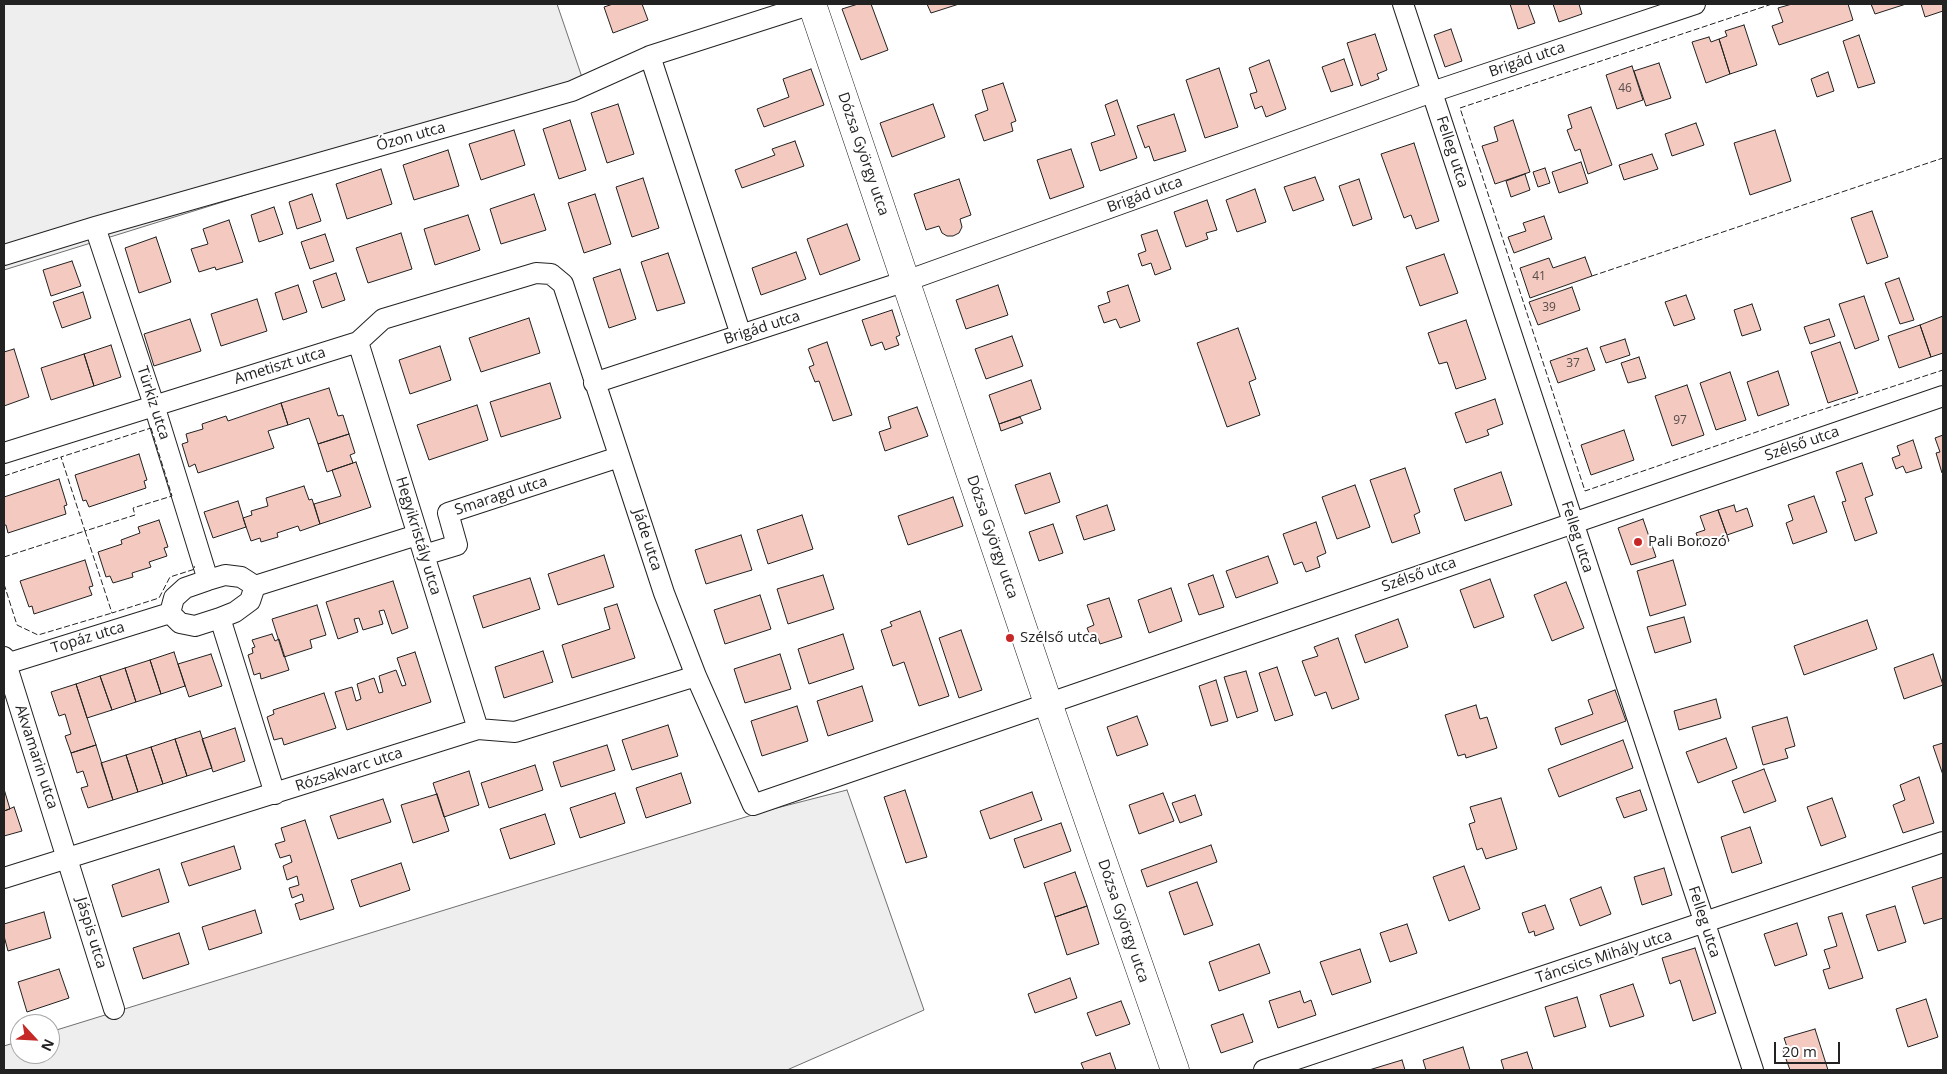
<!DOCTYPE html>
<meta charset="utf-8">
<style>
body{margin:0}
#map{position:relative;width:1947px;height:1074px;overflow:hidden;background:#fff;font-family:"Open Sans",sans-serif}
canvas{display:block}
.frame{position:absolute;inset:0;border:5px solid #222;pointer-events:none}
.north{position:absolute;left:10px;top:1014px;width:50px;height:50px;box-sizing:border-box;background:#fff;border:1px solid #a7a7a7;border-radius:50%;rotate:115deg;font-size:14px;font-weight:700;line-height:20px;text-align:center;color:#222}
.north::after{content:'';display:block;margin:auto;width:18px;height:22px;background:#c62828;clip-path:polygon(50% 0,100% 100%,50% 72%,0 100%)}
.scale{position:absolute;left:1774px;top:1042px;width:66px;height:22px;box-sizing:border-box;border:2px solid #222;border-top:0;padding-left:6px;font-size:15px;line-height:18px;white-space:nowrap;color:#222;-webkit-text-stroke:4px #fff;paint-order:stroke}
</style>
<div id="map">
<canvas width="1947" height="1074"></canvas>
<div class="frame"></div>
<div class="north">N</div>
<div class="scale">20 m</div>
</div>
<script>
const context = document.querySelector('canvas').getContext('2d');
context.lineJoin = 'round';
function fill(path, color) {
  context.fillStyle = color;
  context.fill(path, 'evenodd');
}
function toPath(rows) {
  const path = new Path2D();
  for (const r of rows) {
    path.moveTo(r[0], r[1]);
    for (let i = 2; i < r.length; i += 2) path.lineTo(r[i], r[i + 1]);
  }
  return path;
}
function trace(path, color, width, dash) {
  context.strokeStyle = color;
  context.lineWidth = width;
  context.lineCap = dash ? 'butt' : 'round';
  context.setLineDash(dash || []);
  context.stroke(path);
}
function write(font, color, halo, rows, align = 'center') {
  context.font = font + ' "Open Sans",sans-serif';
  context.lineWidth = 4;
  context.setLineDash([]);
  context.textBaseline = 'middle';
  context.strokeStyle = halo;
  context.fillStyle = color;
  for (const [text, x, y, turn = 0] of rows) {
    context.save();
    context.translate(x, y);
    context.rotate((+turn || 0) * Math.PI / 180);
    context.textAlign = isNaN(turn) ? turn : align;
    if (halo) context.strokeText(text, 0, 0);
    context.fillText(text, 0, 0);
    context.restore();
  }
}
const green = toPath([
 [4,4,557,4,586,89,4,270,4,4],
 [847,790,924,1010,787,1070,4,1070,4,1046,20,1041,20,1054,50,1054,50,1032,765,811,847,790]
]);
const building = toPath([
 [613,4,642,4,648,20,613,33,604,7,613,4],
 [858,4,871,4,888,50,861,60,842,9,858,4],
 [927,4,959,4,931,13,927,4],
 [1510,4,1528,4,1535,23,1518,29,1510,4],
 [1553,4,1579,4,1582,14,1559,22,1553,4],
 [1792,4,1848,4,1853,20,1779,45,1772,26,1783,22,1778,8,1792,4],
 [1871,4,1906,4,1875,14,1871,4],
 [1921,4,1943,4,1943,11,1925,17,1921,4],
 [1744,25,1757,65,1730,74,1719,39,1727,36,1725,31,1744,25],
 [1451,29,1462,61,1445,67,1434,35,1451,29],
 [1375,34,1387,70,1377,74,1379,79,1361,86,1347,43,1375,34],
 [1859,35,1875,83,1858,88,1843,41,1859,35],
 [1709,37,1711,42,1719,39,1730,74,1706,83,1692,42,1709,37],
 [1344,59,1353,85,1331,92,1322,67,1344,59],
 [1269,60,1286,109,1266,117,1262,106,1255,109,1250,94,1257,92,1249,68,1269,60],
 [1659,63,1671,98,1646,106,1634,71,1659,63],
 [1632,66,1643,100,1617,109,1606,75,1632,66],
 [1219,68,1238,127,1205,138,1186,80,1219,68],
 [811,69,824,105,764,127,757,109,789,97,783,79,811,69],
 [1828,72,1834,91,1817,97,1811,79,1828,72],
 [1003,83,1016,121,1011,123,1013,131,984,141,975,115,988,110,982,90,1003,83],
 [1117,100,1137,158,1100,171,1091,143,1115,135,1105,105,1117,100],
 [618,104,634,154,607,163,591,113,618,104],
 [933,104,945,137,892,157,880,123,933,104],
 [1591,107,1612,165,1588,174,1580,149,1575,151,1567,130,1572,128,1568,115,1591,107],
 [1174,114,1186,151,1154,161,1149,146,1145,148,1137,126,1174,114],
 [570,120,586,170,559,179,543,129,570,120],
 [1513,120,1530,172,1495,184,1482,146,1498,141,1494,127,1513,120],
 [1696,123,1704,145,1672,156,1665,134,1696,123],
 [514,130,525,165,481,180,469,144,514,130],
 [1775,130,1791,181,1750,195,1734,143,1775,130],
 [795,141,804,166,742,188,735,170,775,155,772,149,795,141],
 [1414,143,1439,221,1416,229,1411,215,1404,218,1381,154,1414,143],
 [1071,149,1084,187,1050,199,1037,160,1071,149],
 [448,150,459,186,414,200,403,165,448,150],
 [1652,154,1658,169,1624,180,1619,165,1652,154],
 [1581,162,1588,183,1559,193,1552,172,1581,162],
 [1545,168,1550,183,1538,187,1533,172,1545,168],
 [381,169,392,204,347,219,336,184,381,169],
 [1525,174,1530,190,1511,197,1506,181,1525,174],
 [1315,177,1324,200,1293,211,1284,187,1315,177],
 [643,178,659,228,632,237,616,187,643,178],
 [959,179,971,215,960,219,962,227,959,233,953,236,947,236,942,233,939,226,926,230,914,194,959,179],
 [1359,179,1372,219,1353,226,1339,186,1359,179],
 [1255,189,1266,222,1237,232,1226,200,1255,189],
 [312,194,321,221,297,229,289,202,312,194],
 [534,194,546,230,501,244,490,209,534,194],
 [595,194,611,244,584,253,568,203,595,194],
 [1207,200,1217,230,1206,233,1208,239,1186,247,1174,212,1207,200],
 [274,207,283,234,259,242,251,215,274,207],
 [1872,211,1888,257,1867,264,1851,218,1872,211],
 [468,215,480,250,435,265,424,229,468,215],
 [1544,216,1552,239,1514,253,1508,237,1526,231,1523,223,1544,216],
 [229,220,243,262,216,270,215,267,199,272,191,249,208,244,203,229,229,220],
 [847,224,860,260,820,275,807,239,847,224],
 [1157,230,1171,269,1155,275,1151,263,1142,266,1138,254,1146,251,1141,235,1157,230],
 [401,233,412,269,368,283,356,248,401,233],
 [325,234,334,261,310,269,301,242,325,234],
 [156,237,171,282,139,293,125,248,156,237],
 [796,252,806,279,761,295,752,268,796,252],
 [668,253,685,303,657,311,641,262,668,253],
 [1444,254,1458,293,1420,306,1406,267,1444,254],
 [1585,257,1592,276,1530,298,1520,268,1549,258,1553,268,1585,257],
 [72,261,81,286,51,296,43,270,72,261],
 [620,269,636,319,609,328,593,278,620,269],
 [336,273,345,300,322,308,313,281,336,273],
 [1899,278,1914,320,1900,324,1885,283,1899,278],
 [298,285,307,312,283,320,275,293,298,285],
 [998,285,1008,315,966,329,956,300,998,285],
 [1128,285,1140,321,1120,328,1116,319,1104,323,1098,306,1110,302,1107,292,1128,285],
 [1572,287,1580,310,1538,325,1529,302,1572,287],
 [83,292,91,318,62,328,53,302,83,292],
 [1686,295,1695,319,1674,326,1665,302,1686,295],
 [1864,296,1879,340,1855,349,1839,304,1864,296],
 [257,299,267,331,221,346,211,314,257,299],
 [1752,304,1761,330,1742,336,1734,310,1752,304],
 [892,310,900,335,896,337,899,345,885,350,882,342,871,346,862,320,892,310],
 [1943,316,1943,353,1931,357,1920,325,1943,316],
 [529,318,540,353,481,372,469,338,529,318],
 [190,319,201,351,154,366,144,334,190,319],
 [1829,319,1835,336,1810,344,1804,327,1829,319],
 [1466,320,1486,379,1456,389,1447,362,1439,364,1428,333,1466,320],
 [1920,325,1931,357,1899,368,1888,336,1920,325],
 [1238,328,1256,379,1249,382,1260,415,1227,427,1197,343,1238,328],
 [1012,336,1023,366,986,379,975,349,1012,336],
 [1625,339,1630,355,1606,363,1600,347,1625,339],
 [827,342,852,415,833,421,819,381,815,382,809,367,814,365,808,349,827,342],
 [1840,342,1858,393,1828,403,1811,352,1840,342],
 [111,345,121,377,94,386,84,354,111,345],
 [440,346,451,380,410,394,399,360,440,346],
 [1587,348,1595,370,1558,383,1550,361,1587,348],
 [14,349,29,397,4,406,4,352,14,349],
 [84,354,94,386,51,400,41,368,84,354],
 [1639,357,1646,378,1628,383,1621,363,1639,357],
 [1778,371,1789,405,1758,416,1747,382,1778,371],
 [1730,372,1746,420,1716,430,1700,383,1730,372],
 [1031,380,1041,409,999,424,989,395,1031,380],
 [550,383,561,418,501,437,490,402,550,383],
 [1687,385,1704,435,1672,446,1655,396,1687,385],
 [329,388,338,416,343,415,349,434,318,444,309,418,288,425,281,403,329,388],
 [1495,399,1503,424,1487,430,1489,435,1466,443,1455,413,1495,399],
 [281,403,288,425,268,431,274,448,198,473,195,464,189,467,182,444,188,442,186,434,203,429,202,424,226,416,228,421,281,403],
 [477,405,488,440,429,460,417,425,477,405],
 [917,407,928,436,885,451,879,432,891,428,888,417,917,407],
 [1020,417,1023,423,1001,431,999,424,1020,417],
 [1624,430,1634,460,1591,475,1581,445,1624,430],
 [349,434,355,453,350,455,353,463,327,472,318,444,349,434],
 [1943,435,1943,473,1942,473,1936,453,1940,452,1935,438,1943,435],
 [1913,440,1922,468,1906,473,1903,466,1896,469,1892,458,1900,455,1897,446,1913,440],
 [139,454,147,480,144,481,146,488,89,507,86,500,83,501,75,475,139,454],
 [356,462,371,507,320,524,314,504,341,496,332,470,356,462],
 [1862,463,1873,495,1865,498,1877,533,1855,541,1842,502,1846,501,1836,472,1862,463],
 [1405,468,1420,512,1414,515,1420,533,1392,543,1370,480,1405,468],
 [1501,472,1512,505,1465,521,1454,489,1501,472],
 [1050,473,1060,502,1025,514,1015,485,1050,473],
 [59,479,67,505,64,506,66,514,8,533,6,525,4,525,4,497,59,479],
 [1355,485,1370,527,1337,539,1322,497,1355,485],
 [304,486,309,500,312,499,320,524,300,531,298,526,277,533,278,537,261,542,260,538,251,541,243,518,252,515,251,511,268,506,266,498,304,486],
 [1814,496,1827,532,1793,544,1786,523,1793,520,1788,505,1814,496],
 [953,497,963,526,908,545,898,516,953,497],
 [238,501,246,527,213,538,204,512,238,501],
 [1107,505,1115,530,1084,540,1076,516,1107,505],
 [1734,505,1736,512,1747,508,1753,526,1727,535,1718,510,1734,505],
 [1718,510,1729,541,1710,547,1709,543,1701,546,1696,533,1705,530,1700,516,1718,510],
 [802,515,813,549,768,564,757,530,802,515],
 [1643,519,1656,557,1631,565,1618,528,1643,519],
 [159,520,168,547,164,548,167,556,149,562,151,567,132,573,133,577,113,583,110,576,106,577,98,552,122,544,121,540,140,533,138,527,159,520],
 [1316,522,1326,553,1317,557,1320,567,1306,572,1302,562,1294,565,1283,534,1316,522],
 [1053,524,1063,553,1039,561,1029,532,1053,524],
 [741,535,752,570,706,584,695,550,741,535],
 [604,555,614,587,558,605,548,574,604,555],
 [1268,556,1278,583,1236,598,1226,571,1268,556],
 [85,560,93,586,89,587,92,595,34,614,32,606,29,607,20,581,85,560],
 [1673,560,1686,605,1650,616,1637,571,1673,560],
 [823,575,834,609,788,624,777,589,823,575],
 [1213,575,1224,607,1199,615,1188,584,1213,575],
 [530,578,540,609,483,628,473,596,530,578],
 [1490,579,1504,617,1474,628,1460,590,1490,579],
 [393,581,408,628,392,634,384,610,379,611,383,624,363,630,359,618,354,619,358,632,338,639,326,602,393,581],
 [1566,582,1584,628,1552,641,1534,595,1566,582],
 [1171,588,1182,621,1149,633,1138,600,1171,588],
 [760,595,771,629,725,644,714,610,760,595],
 [1109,598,1122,637,1100,644,1098,638,1092,640,1087,628,1094,625,1087,605,1109,598],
 [617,604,635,658,572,678,562,645,610,629,604,608,617,604],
 [317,605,326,635,310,640,312,648,284,657,272,619,317,605],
 [920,611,949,696,919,706,904,662,893,666,881,630,892,626,890,622,920,611],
 [1684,617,1691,642,1655,653,1647,627,1684,617],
 [1398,619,1408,647,1365,663,1355,635,1398,619],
 [1867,620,1877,649,1804,675,1794,646,1867,620],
 [961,630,982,690,959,698,939,638,961,630],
 [272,634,275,641,279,639,289,670,261,679,260,673,254,675,248,655,253,653,252,648,255,647,252,640,272,634],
 [843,634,854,669,809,684,798,649,843,634],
 [1338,638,1359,699,1332,709,1326,692,1315,696,1302,661,1318,656,1314,647,1338,638],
 [543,651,553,682,504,698,495,667,543,651],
 [174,652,185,686,161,694,150,660,174,652],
 [415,652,431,702,347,730,335,692,352,687,356,701,361,699,357,684,374,678,379,693,383,692,379,676,396,670,402,686,406,685,397,658,415,652],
 [211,654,222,686,189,697,178,664,211,654],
 [780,654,791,689,745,703,734,669,780,654],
 [1933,654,1943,685,1904,699,1894,668,1933,654],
 [150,660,161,694,136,702,125,668,150,660],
 [1277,667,1293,715,1275,721,1259,673,1277,667],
 [125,668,136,702,112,710,100,676,125,668],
 [1246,671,1258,711,1237,718,1224,677,1246,671],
 [100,676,112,710,87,718,76,684,100,676],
 [1216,680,1228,721,1211,726,1199,686,1216,680],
 [76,684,96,745,71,753,65,736,71,734,65,714,59,716,51,692,76,684],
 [862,686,873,721,828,736,817,701,862,686],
 [1615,690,1626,721,1561,745,1555,728,1593,714,1588,700,1615,690],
 [324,693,336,728,284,745,282,738,274,740,267,717,274,714,273,710,324,693],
 [1716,699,1721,718,1679,730,1674,711,1716,699],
 [1476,705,1480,719,1487,717,1497,748,1466,758,1465,754,1458,756,1445,715,1476,705],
 [797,706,808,741,762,756,751,721,797,706],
 [1137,716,1148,745,1117,756,1107,727,1137,716],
 [1787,717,1795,746,1785,749,1788,758,1763,765,1752,727,1787,717],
 [668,725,678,756,632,770,622,740,668,725],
 [235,728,245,761,213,772,202,739,235,728],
 [200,731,212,768,187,776,175,739,200,731],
 [1726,738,1737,768,1698,783,1686,752,1726,738],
 [175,739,187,776,163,784,151,747,175,739],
 [1623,740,1633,768,1559,797,1548,769,1623,740],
 [1943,743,1943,775,1933,746,1943,743],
 [96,745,113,800,88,808,81,788,88,786,83,771,77,773,71,753,96,745],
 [607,745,615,770,561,787,553,762,607,745],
 [151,747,163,784,138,792,126,755,151,747],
 [126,755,138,792,113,800,101,763,126,755],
 [535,765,543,790,489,808,481,783,535,765],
 [1764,769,1776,801,1744,813,1732,781,1764,769],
 [469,771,479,805,444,817,433,783,469,771],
 [681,773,691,803,646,818,636,788,681,773],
 [1919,777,1934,823,1903,833,1893,805,1905,800,1900,785,1919,777],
 [4,789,10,809,4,811,4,789],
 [905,790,927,857,906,863,884,797,905,790],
 [1640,790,1647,810,1624,818,1616,798,1640,790],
 [1032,792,1042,820,990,839,980,811,1032,792],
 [615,793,625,823,580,838,570,808,615,793],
 [1163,793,1174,821,1139,834,1129,805,1163,793],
 [437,794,449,831,413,843,401,805,437,794],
 [1195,795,1202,815,1180,823,1172,803,1195,795],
 [1501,798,1517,849,1486,859,1482,848,1477,850,1469,824,1475,822,1470,807,1501,798],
 [1832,798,1846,837,1821,846,1807,807,1832,798],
 [383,799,391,822,338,839,330,816,383,799],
 [14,807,22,831,4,836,4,811,14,807],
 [545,814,555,844,510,859,500,829,545,814],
 [305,820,334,909,300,920,295,904,304,901,302,894,292,898,289,888,299,885,297,876,287,880,283,866,292,862,290,855,280,858,275,844,285,841,281,828,305,820],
 [1061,823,1071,851,1024,868,1014,839,1061,823],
 [1750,827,1762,863,1732,873,1721,837,1750,827],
 [1211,845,1217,862,1147,887,1141,870,1211,845],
 [234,846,241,869,189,886,181,863,234,846],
 [401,863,410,890,360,907,351,880,401,863],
 [1464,866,1480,909,1449,921,1433,877,1464,866],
 [1664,868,1672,895,1642,905,1634,877,1664,868],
 [159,869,169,902,122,917,112,885,159,869],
 [1075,872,1087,906,1055,917,1044,883,1075,872],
 [1943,877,1943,918,1924,924,1912,887,1943,877],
 [1197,882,1213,925,1184,935,1169,892,1197,882],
 [1601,887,1611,914,1580,926,1570,899,1601,887],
 [1545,905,1554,929,1535,936,1534,931,1529,933,1522,913,1545,905],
 [1087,906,1099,944,1067,955,1055,917,1087,906],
 [1895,906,1906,942,1878,951,1866,915,1895,906],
 [255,910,262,933,209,950,202,927,255,910],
 [44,912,51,938,8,951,4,936,4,924,44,912],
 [1842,913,1863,978,1829,989,1823,970,1830,968,1824,950,1837,946,1828,917,1842,913],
 [1797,923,1807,955,1775,966,1764,934,1797,923],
 [1407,924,1417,953,1390,962,1380,933,1407,924],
 [179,933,189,964,143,979,133,948,179,933],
 [1259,944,1270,973,1219,991,1209,962,1259,944],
 [1695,948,1716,1013,1693,1021,1680,980,1670,984,1662,958,1695,948],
 [1360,949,1371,982,1332,995,1320,962,1360,949],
 [59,969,69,998,27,1012,18,982,59,969],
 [1070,978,1077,998,1035,1013,1028,994,1070,978],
 [1633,984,1644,1016,1610,1027,1600,995,1633,984],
 [1300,991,1304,1003,1311,1000,1316,1015,1278,1028,1269,1001,1300,991],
 [1577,997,1586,1027,1554,1037,1545,1007,1577,997],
 [1926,999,1938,1037,1908,1047,1896,1009,1926,999],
 [1121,1001,1130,1024,1096,1036,1087,1013,1121,1001],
 [1243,1014,1253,1042,1221,1053,1211,1025,1243,1014],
 [1815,1029,1828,1070,1790,1070,1782,1048,1787,1047,1784,1038,1815,1029],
 [1463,1047,1470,1070,1426,1070,1423,1060,1463,1047],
 [1527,1052,1533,1070,1504,1070,1501,1060,1527,1052],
 [1110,1053,1116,1070,1084,1070,1081,1063,1110,1053],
 [1402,1060,1405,1070,1369,1070,1402,1060]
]);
const street = toPath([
 [1403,4,1753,1070],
 [650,56,741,335],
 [95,227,154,405,208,580],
 [4,255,95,227,572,91,650,56,812,4],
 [358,342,478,729],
 [594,383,906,281,1432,92,1695,4],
 [4,453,358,342,383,319,536,273,551,274,563,284,664,593,696,676,753,805,1943,396],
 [424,555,457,545,448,513,619,457],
 [170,613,180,623,195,626,220,618,235,612,250,601,255,586],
 [220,618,275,794],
 [4,657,114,1009],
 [6,664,170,613,174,598,185,588,208,580,225,575,241,577,255,586,417,535],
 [4,878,478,729,515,732,696,676],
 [1264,1070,1943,842]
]);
const secondary = toPath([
 [812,4,1048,703,1175,1070]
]);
const fence = toPath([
 [1772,4,1460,108,1585,491,1803,416,1943,370],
 [1592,276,1943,158],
 [151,428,172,496,133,508,135,515,85,531,61,457,151,428],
 [4,476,61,457],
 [4,557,85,531,112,613,159,598,170,577,195,569,194,566],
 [4,584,17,625,38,635,112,613]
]);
const markers = [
 [1638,542,5,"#c62828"],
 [1010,638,5,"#c62828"]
];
const numberNames = [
 ["46",1625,89],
 ["41",1539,277],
 ["39",1549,308],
 ["37",1573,364],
 ["97",1680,421]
];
const streetNames = [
 ["Brigád utca",1527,60,-19],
 ["Ózon utca",411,137,-16],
 ["Felleg utca",1452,152,72],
 ["Dózsa György utca",863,154,71],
 ["Brigád utca",1145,195,-20],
 ["Brigád utca",762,328,-18],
 ["Ametiszt utca",280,366,-17],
 ["Türkiz utca",153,403,72],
 ["Szélső utca",1802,444,-19],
 ["Smaragd utca",501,496,-18],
 ["Hegyikristály utca",418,536,73],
 ["Dózsa György utca",992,537,71],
 ["Felleg utca",1577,537,72],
 ["Jáde utca",647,540,72],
 ["Szélső utca",1419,575,-19],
 ["Topáz utca",88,638,-17],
 ["Akvamarin utca",36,757,72],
 ["Rózsakvarc utca",349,770,-18],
 ["Dózsa György utca",1123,921,71],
 ["Felleg utca",1704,922,72],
 ["Jáspis utca",91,933,73],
 ["Táncsics Mihály utca",1604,957,-18]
];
const poiNames = [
 ["Pali Borozó",1648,542],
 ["Szélső utca",1020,638]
];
fill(green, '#eee');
trace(green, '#6f6f6f', 1);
fill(building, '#f3c9c0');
trace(building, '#222', 1);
trace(street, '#222', 22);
trace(secondary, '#222', 29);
trace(street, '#fff', 20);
trace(secondary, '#fff', 28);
trace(fence, '#222', 1, [6, 2.5]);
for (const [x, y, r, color] of markers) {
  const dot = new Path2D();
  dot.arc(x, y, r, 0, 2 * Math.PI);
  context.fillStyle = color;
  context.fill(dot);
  trace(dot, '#fff', 2);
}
write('12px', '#564c4a', null, numberNames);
write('15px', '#222', '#fff', streetNames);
write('15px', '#222', '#fff', poiNames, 'left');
</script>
